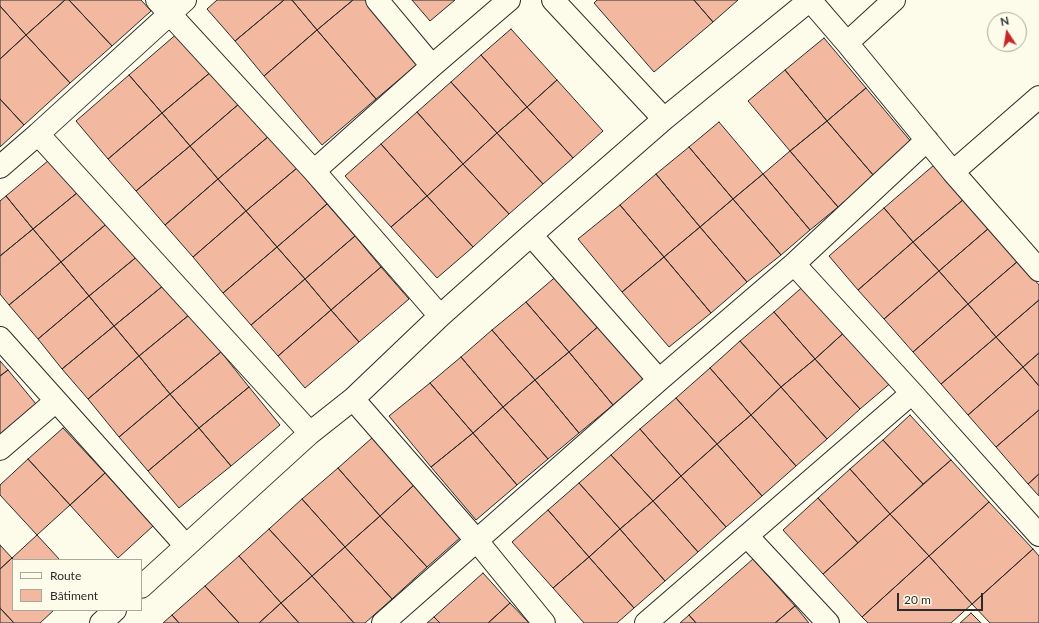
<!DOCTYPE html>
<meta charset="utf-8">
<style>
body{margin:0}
#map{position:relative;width:1039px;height:623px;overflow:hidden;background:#fdfbea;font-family:Lato,sans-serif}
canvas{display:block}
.legend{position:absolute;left:12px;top:559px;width:130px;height:52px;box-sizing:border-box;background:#fdfbea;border:1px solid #a9a89e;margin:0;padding:5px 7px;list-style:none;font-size:12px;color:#2b2b2b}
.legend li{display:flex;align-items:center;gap:8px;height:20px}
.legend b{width:20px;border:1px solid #a9a89e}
.north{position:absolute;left:987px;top:12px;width:40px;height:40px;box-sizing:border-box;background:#fdfbea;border:1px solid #a9a89e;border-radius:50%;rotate:348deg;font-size:11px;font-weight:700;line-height:16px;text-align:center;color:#2b2b2b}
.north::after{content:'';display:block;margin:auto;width:14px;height:18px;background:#c62828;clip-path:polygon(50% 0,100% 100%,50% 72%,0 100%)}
.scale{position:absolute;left:897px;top:593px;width:86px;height:18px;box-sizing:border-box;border:2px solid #2b2b2b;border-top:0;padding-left:5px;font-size:12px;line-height:14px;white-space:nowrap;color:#2b2b2b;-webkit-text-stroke:3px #fdfbea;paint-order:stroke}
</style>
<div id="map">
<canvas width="1039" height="623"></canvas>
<ul class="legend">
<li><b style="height:5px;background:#fdfbea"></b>Route</li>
<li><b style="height:11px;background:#f2b8a0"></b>Bâtiment</li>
</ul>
<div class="north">N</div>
<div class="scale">20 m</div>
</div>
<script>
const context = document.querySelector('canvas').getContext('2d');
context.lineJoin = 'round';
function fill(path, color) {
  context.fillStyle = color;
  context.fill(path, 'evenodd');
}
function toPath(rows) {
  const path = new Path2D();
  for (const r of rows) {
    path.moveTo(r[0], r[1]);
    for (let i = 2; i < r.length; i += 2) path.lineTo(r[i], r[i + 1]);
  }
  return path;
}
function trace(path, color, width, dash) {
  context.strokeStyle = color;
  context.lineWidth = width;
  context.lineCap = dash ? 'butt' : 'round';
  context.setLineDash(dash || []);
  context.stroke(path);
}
const building = toPath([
 [0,0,65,0,26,35,0,6,0,0],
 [65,0,69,0,112,46,70,83,26,35,65,0],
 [69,0,141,0,151,11,112,46,69,0],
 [217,0,284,0,235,41,207,9,217,0],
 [284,0,292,0,317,30,264,76,235,41,284,0],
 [292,0,353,0,317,30,292,0],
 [353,0,367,0,420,62,376,99,317,30,353,0],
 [412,0,455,0,430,21,412,0],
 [597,0,694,0,713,22,654,72,594,3,597,0],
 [694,0,738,0,713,22,694,0],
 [0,6,26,35,0,59,0,6],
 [511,29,557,80,527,107,481,55,511,29],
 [317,30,376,99,322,145,264,76,317,30],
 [179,32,212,71,162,113,129,75,179,32],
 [26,35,70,83,24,125,0,99,0,59,26,35],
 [824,38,866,88,827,121,785,70,824,38],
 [481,55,527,107,497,133,451,82,481,55],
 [785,70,827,121,790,151,748,101,785,70],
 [212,71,240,103,190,146,162,113,212,71],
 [129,75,162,113,108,159,76,121,129,75],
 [557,80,603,131,573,158,527,107,557,80],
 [451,82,497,133,463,164,417,112,451,82],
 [866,88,913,144,874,176,827,121,866,88],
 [0,99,24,125,0,147,0,99],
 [240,103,269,136,218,179,190,146,240,103],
 [527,107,573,158,543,184,497,133,527,107],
 [417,112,463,164,427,196,381,144,417,112],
 [162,113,190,146,136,191,108,159,162,113],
 [827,121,874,176,838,207,790,151,827,121],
 [719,122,763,174,733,199,689,147,719,122],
 [497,133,543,184,509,214,463,164,497,133],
 [269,136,297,168,246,211,218,179,269,136],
 [381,144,427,196,391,227,345,176,381,144],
 [190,146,218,179,165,225,136,191,190,146],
 [689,147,733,199,700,227,656,174,689,147],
 [790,151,838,207,810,230,763,174,790,151],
 [55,155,83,188,33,229,6,196,55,155],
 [463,164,509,214,473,247,427,196,463,164],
 [934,165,964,199,913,242,884,208,934,165],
 [297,168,327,204,277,247,246,211,297,168],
 [656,174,700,227,664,257,620,205,656,174],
 [763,174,810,230,781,255,733,199,763,174],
 [218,179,246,211,193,257,165,225,218,179],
 [83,188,110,221,61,262,33,229,83,188],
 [6,196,33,229,0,256,0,201,6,196],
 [427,196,473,247,437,278,391,227,427,196],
 [733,199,781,255,747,282,700,227,733,199],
 [964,199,989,228,939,271,913,242,964,199],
 [327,204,355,236,305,279,277,247,327,204],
 [620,205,664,257,622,292,578,239,620,205],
 [884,208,913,242,858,290,829,256,884,208],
 [246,211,277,247,223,293,193,257,246,211],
 [110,221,139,255,89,296,61,262,110,221],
 [700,227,747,282,711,313,664,257,700,227],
 [989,228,1018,261,968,304,939,271,989,228],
 [33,229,61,262,9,305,0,294,0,256,33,229],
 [355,236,381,267,331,310,305,279,355,236],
 [913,242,939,271,884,319,858,290,913,242],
 [277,247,305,279,251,325,223,293,277,247],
 [139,255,164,285,114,326,89,296,139,255],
 [664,257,711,313,669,347,622,292,664,257],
 [1018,261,1039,285,1039,300,996,337,968,304,1018,261],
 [61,262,89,296,38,339,9,305,61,262],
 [381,267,409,299,359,342,331,310,381,267],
 [939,271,968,304,913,352,884,319,939,271],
 [559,274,601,324,569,352,526,302,559,274],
 [305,279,331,310,278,356,251,325,305,279],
 [807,283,848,329,815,359,774,312,807,283],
 [164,285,189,315,139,356,114,326,164,285],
 [89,296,114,326,62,369,38,339,89,296],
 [1039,300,1039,353,1023,367,996,337,1039,300],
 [526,302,569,352,535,380,492,330,526,302],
 [968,304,996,337,941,384,913,352,968,304],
 [331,310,359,342,305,388,278,356,331,310],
 [774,312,815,359,781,387,740,341,774,312],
 [189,315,221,352,170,394,139,356,189,315],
 [601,324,646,377,613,405,569,352,601,324],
 [114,326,139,356,88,399,62,369,114,326],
 [848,329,893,381,860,409,815,359,848,329],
 [492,330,535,380,503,407,461,357,492,330],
 [996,337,1023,367,968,415,941,384,996,337],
 [740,341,781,387,751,415,710,368,740,341],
 [221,352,249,387,199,428,170,394,221,352],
 [569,352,613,405,579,433,535,380,569,352],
 [1039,353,1039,386,1023,367,1039,353],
 [139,356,170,394,119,437,88,399,139,356],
 [461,357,503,407,473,433,430,383,461,357],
 [815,359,860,409,827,439,781,387,815,359],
 [0,361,8,370,0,376,0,361],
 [1023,367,1039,386,1039,410,996,447,968,415,1023,367],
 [710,368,751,415,717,444,676,398,710,368],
 [8,370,36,404,0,434,0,376,8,370],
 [535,380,579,433,548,459,503,407,535,380],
 [430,383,473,433,431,467,389,416,430,383],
 [249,387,280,425,231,466,199,428,249,387],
 [781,387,827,439,796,466,751,415,781,387],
 [170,394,199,428,148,471,119,437,170,394],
 [676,398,717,444,681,476,640,429,676,398],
 [503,407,548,459,517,485,473,433,503,407],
 [1039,410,1039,474,1028,484,996,447,1039,410],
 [751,415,796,466,762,496,717,444,751,415],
 [910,415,951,460,923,484,883,440,910,415],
 [63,428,105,473,70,505,28,459,63,428],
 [199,428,231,466,179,508,148,471,199,428],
 [640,429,681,476,653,501,611,455,640,429],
 [473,433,517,485,476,520,431,467,473,433],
 [372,438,414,485,380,516,338,468,372,438],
 [883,440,923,484,890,514,850,469,883,440],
 [717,444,762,496,726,527,681,476,717,444],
 [611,455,653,501,620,529,579,483,611,455],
 [28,459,70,505,37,535,0,495,0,485,28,459],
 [951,460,989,502,929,556,890,514,951,460],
 [338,468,380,516,345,547,302,499,338,468],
 [850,469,890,514,858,543,818,498,850,469],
 [105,473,153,526,118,558,70,505,105,473],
 [1039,474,1039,496,1028,484,1039,474],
 [681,476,726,527,698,552,653,501,681,476],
 [579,483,620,529,589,557,548,510,579,483],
 [414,485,461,537,427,567,380,516,414,485],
 [818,498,858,543,823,574,783,530,818,498],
 [302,499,345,547,312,576,269,529,302,499],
 [653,501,698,552,665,581,620,529,653,501],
 [989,502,1033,549,972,604,929,556,989,502],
 [548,510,589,557,553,588,512,542,548,510],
 [890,514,929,556,862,617,823,574,890,514],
 [380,516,427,567,392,599,345,547,380,516],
 [269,529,312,576,281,603,239,556,269,529],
 [620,529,665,581,634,608,589,557,620,529],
 [37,535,60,560,14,560,12,558,37,535],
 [0,545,12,558,0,569,0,545],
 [345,547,392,599,365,623,354,623,312,576,345,547],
 [1033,549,1039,556,1039,623,990,623,972,604,1033,549],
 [239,556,281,603,259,623,239,623,205,586,239,556],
 [929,556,972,604,951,623,868,623,862,617,929,556],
 [589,557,634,608,617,623,584,623,553,588,589,557],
 [12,558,14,560,13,560,13,610,54,610,40,623,14,623,0,608,0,569,12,558],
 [753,559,795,606,775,623,696,623,689,615,753,559],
 [483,573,510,603,488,623,440,623,434,617,483,573],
 [312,576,354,623,299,623,281,603,312,576],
 [205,586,239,623,179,623,172,615,205,586],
 [281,603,299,623,259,623,281,603],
 [510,603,529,623,488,623,510,603],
 [795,606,809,623,775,623,795,606],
 [0,608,14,623,0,623,0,608],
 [971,613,981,623,960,623,971,613],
 [172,615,179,623,163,623,172,615],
 [689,615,696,623,680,623,689,615],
 [434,617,440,623,427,623,434,617]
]);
const minor = toPath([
 [157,0,314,171,440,316],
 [377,0,432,66],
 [553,0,664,119],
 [810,0,847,43,953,172,1039,270],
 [847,43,894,0],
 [38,134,310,433],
 [0,167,38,134,185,0],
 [314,171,432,66,509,0],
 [953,172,1039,97],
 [531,235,659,380],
 [794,264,912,393,1039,535],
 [0,338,186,546],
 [353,399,477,541,544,623],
 [0,449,56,401],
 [747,536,828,623],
 [141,587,310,433,353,399,440,316,531,235,664,119,810,0],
 [101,623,115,610],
 [383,623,659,380,794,264,927,140],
 [646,623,912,393]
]);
fill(building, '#f2b8a0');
trace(building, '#2b2b2b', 1);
trace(minor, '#2b2b2b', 24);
trace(minor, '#fdfbea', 22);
</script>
